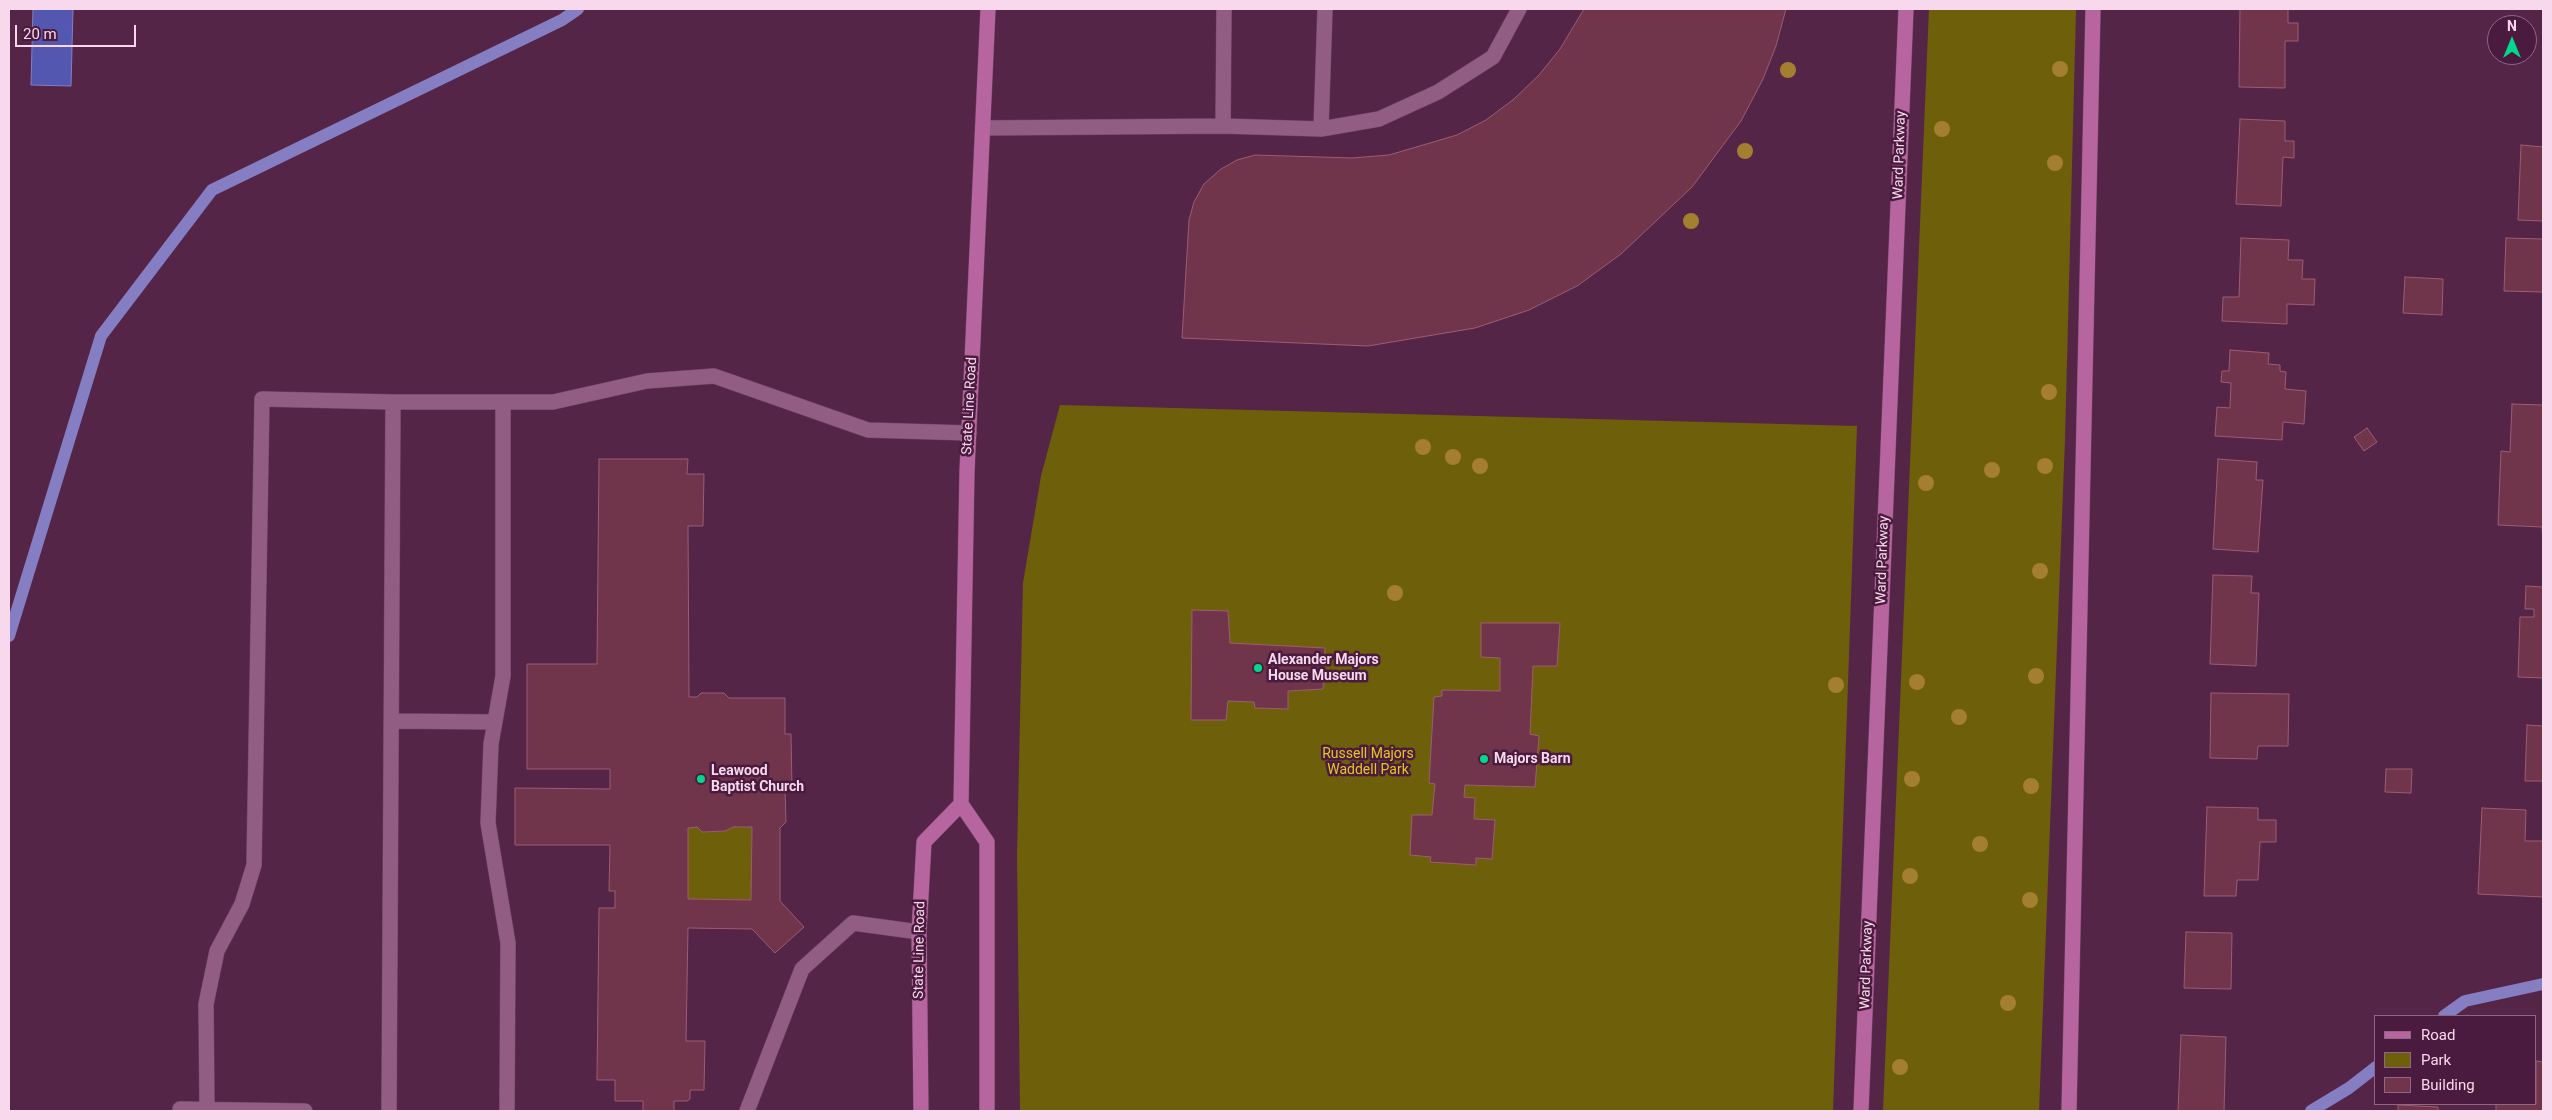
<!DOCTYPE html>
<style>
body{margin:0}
#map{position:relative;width:2552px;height:1120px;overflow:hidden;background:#552548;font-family:Roboto,sans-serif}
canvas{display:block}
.frame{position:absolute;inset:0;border:10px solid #f7d8ec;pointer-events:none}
.legend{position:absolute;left:2374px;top:1015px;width:162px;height:90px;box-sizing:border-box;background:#4a1b3e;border:1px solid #8f6784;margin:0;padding:6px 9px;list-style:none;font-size:15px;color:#f7d8ec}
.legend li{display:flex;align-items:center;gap:10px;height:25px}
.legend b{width:25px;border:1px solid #8f6784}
.north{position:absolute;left:2487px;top:15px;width:50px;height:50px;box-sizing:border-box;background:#4a1b3e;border:1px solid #8f6784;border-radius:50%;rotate:0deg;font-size:14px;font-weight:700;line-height:20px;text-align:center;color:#f7d8ec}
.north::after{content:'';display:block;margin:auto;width:18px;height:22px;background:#00d98c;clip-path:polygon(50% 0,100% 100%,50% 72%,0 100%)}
.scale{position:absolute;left:15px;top:25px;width:121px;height:22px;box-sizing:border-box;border:2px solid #f7d8ec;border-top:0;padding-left:6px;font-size:15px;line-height:18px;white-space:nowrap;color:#f7d8ec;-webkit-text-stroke:4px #4a1b3e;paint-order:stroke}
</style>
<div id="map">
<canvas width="2552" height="1120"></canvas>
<div class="frame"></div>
<ul class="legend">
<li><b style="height:6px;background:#b7659f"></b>Road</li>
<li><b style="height:14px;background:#6e600a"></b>Park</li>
<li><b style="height:14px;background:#70354a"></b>Building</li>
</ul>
<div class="north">N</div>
<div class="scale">20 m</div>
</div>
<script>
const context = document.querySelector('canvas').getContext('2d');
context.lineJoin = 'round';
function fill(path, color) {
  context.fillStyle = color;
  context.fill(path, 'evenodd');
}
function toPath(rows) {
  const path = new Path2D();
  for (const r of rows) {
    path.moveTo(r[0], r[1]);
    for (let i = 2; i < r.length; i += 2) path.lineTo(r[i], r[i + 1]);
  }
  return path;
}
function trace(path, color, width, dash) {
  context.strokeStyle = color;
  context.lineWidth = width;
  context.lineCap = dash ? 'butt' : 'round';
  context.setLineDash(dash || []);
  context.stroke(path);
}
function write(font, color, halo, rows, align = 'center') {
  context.font = font + ' Roboto,sans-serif';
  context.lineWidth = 5;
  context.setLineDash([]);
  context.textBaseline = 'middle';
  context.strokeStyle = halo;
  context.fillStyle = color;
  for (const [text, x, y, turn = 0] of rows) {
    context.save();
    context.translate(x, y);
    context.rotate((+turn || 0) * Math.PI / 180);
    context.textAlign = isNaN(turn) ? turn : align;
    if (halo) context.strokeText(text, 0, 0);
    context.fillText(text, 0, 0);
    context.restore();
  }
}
const green = toPath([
 [1929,9,2076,9,2065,439,2039,1111,1883,1111],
 [1060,405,1857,426,1833,1111,1020,1111,1017,855,1023,583,1041,476],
 [697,827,702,832,725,831,733,827,752,827,751,900,688,899,688,828]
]);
const water = toPath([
 [33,9,73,9,71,86,31,85,33,9]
]);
const stream = toPath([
 [9,636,101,336,212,190,562,20,578,9],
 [2444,1016,2465,1001,2543,984],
 [2311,1111,2349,1088,2376,1067]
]);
const building = toPath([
 [1584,9,1786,9,1776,46,1763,79,1741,121,1692,187,1621,254,1577,286,1529,310,1475,328,1368,346,1182,338,1189,220,1194,202,1204,184,1221,169,1237,160,1255,155,1352,158,1389,155,1457,135,1486,120,1514,99,1539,75,1560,49,1584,9],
 [2240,9,2288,9,2288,23,2298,23,2298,41,2285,41,2285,88,2239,87,2240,9],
 [2240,119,2285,121,2285,141,2294,141,2294,158,2283,157,2281,206,2236,204,2240,119],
 [2521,145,2543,147,2543,221,2518,220,2521,145],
 [2241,238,2289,240,2288,260,2303,260,2302,279,2315,279,2314,305,2287,304,2287,324,2222,321,2223,297,2239,297,2241,238],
 [2506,238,2543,239,2543,292,2504,291,2506,238],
 [2405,277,2443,279,2442,315,2403,313,2405,277],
 [2230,350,2269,353,2268,364,2280,365,2280,371,2286,372,2285,389,2306,391,2304,424,2283,422,2282,440,2215,436,2217,407,2230,408,2231,383,2221,382,2222,371,2229,371,2230,350],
 [2512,404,2543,405,2543,542,2542,527,2498,525,2501,451,2510,452,2512,404],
 [2367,428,2377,442,2364,451,2354,437,2367,428],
 [599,459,688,459,687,474,704,474,703,526,688,526,689,697,697,697,701,693,724,693,729,698,785,698,785,734,791,734,792,789,785,789,786,822,780,828,780,901,804,927,775,953,752,929,688,928,686,1041,705,1041,704,1090,690,1090,690,1099,687,1101,674,1101,674,1111,643,1111,643,1101,615,1101,615,1080,597,1080,599,908,615,908,615,891,609,891,610,845,515,845,515,788,610,789,610,769,527,769,527,664,597,664,599,459],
 [697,827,702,832,725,831,733,827,752,827,751,900,688,899,688,828,697,827],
 [2218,459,2257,462,2256,480,2263,480,2258,552,2213,549,2218,459],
 [2213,575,2252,576,2251,593,2259,593,2256,666,2210,664,2213,575],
 [2526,586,2543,587,2543,678,2518,677,2520,617,2534,617,2534,609,2525,609,2526,586],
 [1192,610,1228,611,1230,643,1325,648,1323,689,1288,691,1288,709,1255,708,1254,702,1228,701,1226,720,1191,720,1192,610],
 [1481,623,1560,623,1557,666,1533,666,1530,734,1539,736,1535,787,1465,785,1464,797,1475,798,1474,819,1495,820,1492,859,1476,858,1476,865,1430,862,1431,857,1410,855,1412,815,1432,815,1435,784,1429,783,1434,697,1442,696,1442,690,1500,691,1500,658,1481,657,1481,623],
 [2211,693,2289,694,2288,746,2258,746,2257,759,2210,758,2211,693],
 [2527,725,2543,726,2543,781,2525,781,2527,725],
 [2386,769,2412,769,2411,793,2385,792,2386,769],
 [2207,807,2258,808,2258,820,2276,820,2276,842,2260,842,2258,880,2237,880,2236,896,2204,896,2207,807],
 [2482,808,2526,810,2525,841,2543,841,2543,897,2478,894,2482,808],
 [2186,932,2232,933,2231,989,2184,988,2186,932],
 [2181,1035,2226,1037,2224,1111,2178,1111,2181,1035],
 [2536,1061,2543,1062,2543,1111,2496,1111,2496,1104,2536,1104,2536,1061],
 [2398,1105,2438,1107,2438,1111,2398,1111,2398,1105]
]);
const minor = toPath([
 [1223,126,1224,9],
 [983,128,1223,126,1321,129,1379,119,1438,92,1493,57,1519,9],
 [1321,129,1325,9],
 [393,402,553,402,647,381,714,376,868,430,969,433],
 [503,402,503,676,491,744,488,823,508,943,507,1111],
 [392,721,495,722],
 [207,1109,206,1004,217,951,242,904,254,865,262,399,393,402,389,1111],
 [180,1111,180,1109,305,1111],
 [747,1111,802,969,853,923,919,932]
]);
const major = toPath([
 [921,1111,919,932,924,842,961,804],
 [987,1111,987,842,961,804,967,471,988,9],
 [1861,1111,1906,9],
 [2069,1111,2093,9]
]);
const trees = [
 [2060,69],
 [1788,70],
 [1942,129],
 [1745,151],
 [2055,163],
 [1691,221],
 [2049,392],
 [1423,447],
 [1453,457],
 [1480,466],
 [2045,466],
 [1992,470],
 [1926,483],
 [2040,571],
 [1395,593],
 [2036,676],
 [1917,682],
 [1836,685],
 [1959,717],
 [1912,779],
 [2031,786],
 [1980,844],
 [1910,876],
 [2030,900],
 [2008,1003],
 [1900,1067]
];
const markers = [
 [1258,668,5,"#00d98c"],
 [1484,759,5,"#00d98c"],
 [701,779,5,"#00d98c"]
];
const streetNames = [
 ["Ward Parkway",1900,155,-88],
 ["State Line Road",970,406,-87],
 ["Ward Parkway",1883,560,-88],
 ["State Line Road",920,950,-89],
 ["Ward Parkway",1867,965,-88]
];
const poiNames = [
 ["Alexander Majors",1268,660],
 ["House Museum",1268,676],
 ["Majors Barn",1494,759],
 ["Leawood",711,771],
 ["Baptist Church",711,787]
];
const parkNames = [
 ["Russell Majors",1368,754],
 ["Waddell Park",1368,770]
];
fill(green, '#6e600a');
fill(water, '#5457b0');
trace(water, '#857ec2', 1);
trace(stream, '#857ec2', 12);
fill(building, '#70354a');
trace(building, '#9c5d72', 1);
trace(minor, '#6e4463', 16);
trace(major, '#6e4463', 16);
trace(minor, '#925d82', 15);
trace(major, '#b7659f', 15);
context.fillStyle = '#a47f30';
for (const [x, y] of trees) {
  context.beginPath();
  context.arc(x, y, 8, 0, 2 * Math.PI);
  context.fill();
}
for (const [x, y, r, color] of markers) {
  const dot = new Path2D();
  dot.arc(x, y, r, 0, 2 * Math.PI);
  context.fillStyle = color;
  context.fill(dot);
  trace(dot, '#4a1b3e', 2);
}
write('14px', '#f7d8ec', '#4a1b3e', streetNames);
write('bold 14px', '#f7d8ec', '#4a1b3e', poiNames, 'left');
write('14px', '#e5c91c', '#4a1b3e', parkNames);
</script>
